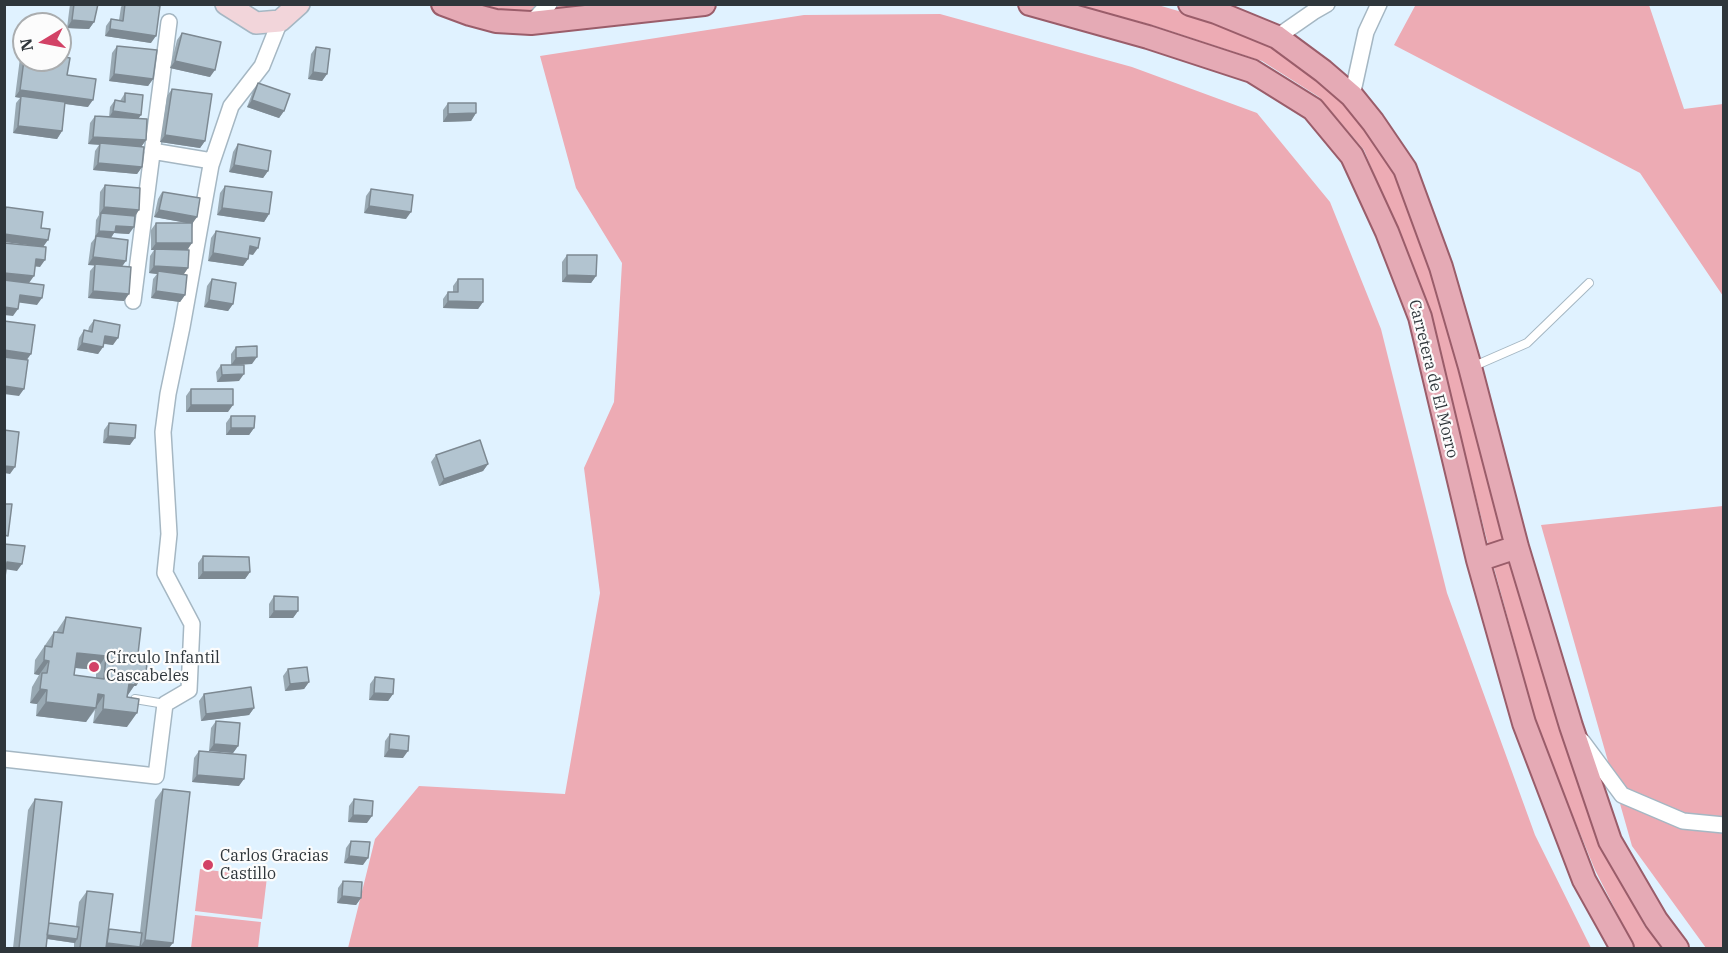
<!DOCTYPE html>
<meta charset="utf-8">
<style>
body{margin:0}
#map{position:relative;width:1728px;height:953px;overflow:hidden;background:#e0f2ff;font-family:"IBM Plex Serif",serif}
canvas{display:block}
.frame{position:absolute;inset:0;border:6px solid #2f363b;pointer-events:none}
.north{position:absolute;left:12px;top:12px;width:60px;height:60px;box-sizing:border-box;background:#fcfcfc;border:2px solid #aaadaf;border-radius:50%;rotate:260deg;font-size:16px;font-weight:700;line-height:24px;text-align:center;color:#2f363b}
.north::after{content:'';display:block;margin:auto;width:21px;height:27px;background:#d24266;clip-path:polygon(50% 0,100% 100%,50% 72%,0 100%)}
</style>
<div id="map">
<canvas width="1728" height="953"></canvas>
<div class="frame"></div>
<div class="north">N</div>
</div>
<script>
const context = document.querySelector('canvas').getContext('2d');
context.lineJoin = 'round';
function fill(path, color) {
  context.fillStyle = color;
  context.fill(path, 'evenodd');
}
function toPath(rows) {
  const path = new Path2D();
  for (const r of rows) {
    path.moveTo(r[0], r[1]);
    for (let i = 2; i < r.length; i += 2) path.lineTo(r[i], r[i + 1]);
  }
  return path;
}
function trace(path, color, width, dash) {
  context.strokeStyle = color;
  context.lineWidth = width;
  context.lineCap = dash ? 'butt' : 'round';
  context.setLineDash(dash || []);
  context.stroke(path);
}
function write(font, color, halo, rows, align = 'center') {
  context.font = font + ' "IBM Plex Serif",serif';
  context.lineWidth = 4.5;
  context.setLineDash([]);
  context.textBaseline = 'middle';
  context.strokeStyle = halo;
  context.fillStyle = color;
  for (const [text, x, y, turn = 0] of rows) {
    context.save();
    context.translate(x, y);
    context.rotate((+turn || 0) * Math.PI / 180);
    context.textAlign = isNaN(turn) ? turn : align;
    if (halo) context.strokeText(text, 0, 0);
    context.fillText(text, 0, 0);
    context.restore();
  }
}
const green = toPath([
 [477,5,594,5,519,12],
 [1077,5,1158,5,1219,23,1271,45,1345,102,1399,172,1437,272,1603,846,1645,927,1667,948,1635,948,1595,870,1539,733,1493,564,1432,323,1389,210,1364,150,1319,97,1262,61,1152,25],
 [1419,5,1649,5,1684,109,1723,104,1723,296,1640,173,1394,45,1415,6],
 [940,14,1132,67,1257,113,1330,202,1381,329,1447,593,1535,835,1591,948,348,948,375,839,419,786,565,794,600,593,584,468,614,402,622,263,576,188,540,56,804,15],
 [1723,506,1723,948,1706,948,1632,846,1541,525],
 [200,869,267,877,262,919,195,911],
 [195,915,261,922,258,948,191,948]
]);
const lane = toPath([
 [1472,367,1527,343,1589,283],
 [135,699,165,704]
]);
const street = toPath([
 [531,23,549,4],
 [1277,37,1313,12,1327,4],
 [1352,96,1366,32,1379,4],
 [152,151,212,161],
 [133,301,169,22],
 [1582,741,1622,795,1683,821,1724,825],
 [4,759,156,776,165,704,189,690,192,624,165,573,169,534,163,432,168,394,182,327,211,165,231,106,262,66,280,21]
]);
const secondary = toPath([
 [226,4,256,23,280,21,299,4]
]);
const primary = toPath([
 [443,4,470,14,496,21,531,23,704,4],
 [1030,4,1148,37,1252,71,1313,109,1352,156,1387,232,1420,317,1478,560,1524,723,1584,880,1622,948],
 [1190,4,1216,12,1277,37,1323,71,1352,96,1373,122,1405,169,1441,267,1470,367,1517,547,1571,726,1610,841,1656,920,1677,948],
 [1478,560,1517,547]
]);
const wall = toPath([
 [70,4,98,4,94,22,89,29,67,28],
 [123,4,152,4,151,43,105,36,106,26,111,19,119,20,121,7],
 [182,33,210,77,170,68,177,40],
 [117,46,153,79,148,86,109,81,112,53],
 [316,47,327,74,322,81,308,79,311,54],
 [24,53,24,60,67,75,88,107,65,104,62,131,57,139,13,133,16,103,20,98,15,97,20,58],
 [258,83,284,111,279,118,247,107,253,91],
 [172,89,205,141,200,148,160,142,167,96],
 [125,93,138,118,146,140,141,147,142,167,137,174,93,170,95,151,99,145,88,144,90,123,95,116,109,117,110,107,115,100,120,101],
 [448,103,476,113,471,121,443,122,443,110],
 [238,144,268,171,263,178,229,172,233,152],
 [105,185,135,216,129,234,114,233,111,238,122,266,124,301,88,298,90,271,95,265,88,265,91,243,95,238,96,220,99,215,100,192],
 [225,186,269,214,264,222,217,215,220,193],
 [371,189,406,219,364,213,366,196],
 [162,192,197,217,192,223,192,243,187,250,188,268,184,274,185,295,180,302,151,298,153,279,157,274,149,273,150,256,154,250,151,250,151,230,156,223,188,223,154,217,158,199],
 [216,231,253,255,249,254,248,259,243,266,208,261,211,238],
 [567,255,596,276,591,283,562,282,562,262],
 [212,279,233,304,228,311,204,307,207,286],
 [458,279,483,302,478,309,443,308,443,299,448,292,453,292,453,286],
 [94,320,113,345,104,344,103,347,98,354,77,350,79,338,84,330,88,331,89,327],
 [236,347,252,364,231,365,231,354],
 [221,365,239,381,217,382,216,372],
 [191,389,228,412,186,412,186,396],
 [231,416,254,428,249,435,226,435,226,423],
 [109,423,130,445,103,443,104,430],
 [436,455,488,464,483,471,439,486,431,462],
 [203,556,250,572,245,579,198,579,198,563],
 [274,596,298,611,293,618,269,618,269,604],
 [66,617,138,654,146,672,136,686,134,686,128,695,127,727,93,723,95,710,86,722,36,716,37,704,30,703,32,687,39,675,34,674,35,660,54,632,56,632],
 [75,668,96,670,96,678,74,675],
 [288,669,309,682,304,689,285,691,283,676],
 [375,677,393,694,388,701,369,700,370,684],
 [204,694,254,708,249,715,201,721,199,701],
 [216,721,238,746,233,753,209,751,211,728],
 [390,734,403,758,384,757,385,741],
 [199,751,239,786,192,782,194,758],
 [163,789,169,948,117,948,107,947,106,948,74,948,74,943,47,939,46,948,13,948,28,810,35,799,49,923,76,926,79,902,87,891,109,929,140,932,155,800],
 [354,799,367,823,348,822,349,806],
 [351,841,363,865,344,863,346,848],
 [343,881,361,898,356,905,337,903,338,888]
]);
const shadedWall = toPath([
 [72,20,94,22,89,29,67,28],
 [110,29,156,36,151,43,105,36],
 [175,61,215,70,210,77,170,68],
 [313,72,327,74,322,81,308,79],
 [114,74,153,79,148,86,109,81],
 [20,90,93,100,88,107,15,97],
 [252,100,284,111,279,118,247,107],
 [113,111,141,115,136,122,108,119],
 [476,113,471,121,443,122,448,114],
 [18,126,62,131,57,139,13,133],
 [165,135,205,141,200,148,160,142],
 [93,137,146,140,141,147,88,144],
 [98,163,142,167,137,174,93,170],
 [234,165,268,171,263,178,229,172],
 [369,206,411,212,406,219,364,213],
 [104,207,139,210,134,218,101,213,99,215],
 [222,208,269,214,264,222,217,215],
 [159,210,197,217,192,224,154,217],
 [116,226,134,227,129,234,114,233,110,239,96,236,94,238,99,231],
 [4,234,48,240,43,247,4,242],
 [156,243,192,243,187,250,155,249,154,250,151,250],
 [250,246,258,248,253,255,245,253],
 [213,253,248,259,243,266,208,261],
 [93,257,126,261,121,268,88,265],
 [36,259,45,260,40,267,31,266],
 [154,266,188,268,183,275,158,271,157,274,149,273],
 [4,273,34,276,29,283,4,281],
 [567,275,596,276,591,283,562,282],
 [93,291,129,294,124,301,88,298],
 [156,291,185,295,180,302,151,298],
 [20,295,42,298,37,305,15,302],
 [209,300,233,304,228,311,204,307],
 [448,301,483,302,478,309,443,308],
 [4,307,18,309,13,316,4,315],
 [105,336,118,338,113,345,100,343],
 [82,343,103,347,98,354,77,350],
 [4,350,31,354,26,361,4,358],
 [257,357,252,364,231,365,236,358],
 [244,374,239,381,217,382,222,375],
 [4,386,24,389,19,396,4,394],
 [191,405,233,405,228,412,186,412],
 [231,428,254,428,249,435,226,435],
 [108,436,135,438,130,445,103,443],
 [488,464,483,471,439,486,444,479],
 [4,466,15,467,10,474,4,473],
 [7,562,22,564,17,571,4,569],
 [203,572,250,572,245,579,198,579],
 [274,611,298,611,293,618,269,618],
 [77,653,106,656,96,670,67,667],
 [44,660,49,661,39,675,34,674],
 [136,671,146,672,136,686,134,686,125,699,120,698],
 [309,682,304,689,285,691,290,684],
 [40,689,47,690,37,704,30,703],
 [374,693,393,694,388,701,369,700],
 [98,694,104,695,86,722,36,716,46,702],
 [254,708,249,715,201,721,206,714],
 [103,709,137,713,127,727,93,723],
 [214,744,238,746,233,753,209,751],
 [389,749,408,751,403,758,384,757],
 [197,775,244,779,239,786,192,782],
 [353,815,372,816,367,823,348,822],
 [349,856,368,858,363,865,344,863],
 [342,896,361,898,356,905,337,903],
 [43,935,77,939,75,943,41,938],
 [145,940,173,943,169,948,117,948,100,947,103,943,140,947]
]);
const building = toPath([
 [74,4,98,4,94,22,72,20,74,4],
 [125,4,152,4,160,6,156,36,110,29,111,19,123,21,125,4],
 [182,33,221,42,215,70,175,61,182,33],
 [117,46,157,50,153,79,114,74,117,46],
 [316,47,330,49,327,74,313,72,316,47],
 [60,56,70,58,67,75,96,79,93,100,20,90,24,60,60,60,60,56],
 [258,83,290,94,284,111,252,100,258,83],
 [172,89,212,94,205,141,165,135,172,89],
 [125,93,143,95,141,115,113,111,115,100,125,102,125,93],
 [21,96,65,102,62,131,18,126,21,96],
 [448,103,476,103,476,113,448,114,448,103],
 [95,116,147,119,146,140,93,137,95,116],
 [100,143,144,147,142,167,98,163,100,143],
 [238,144,271,151,268,171,234,165,238,144],
 [105,185,140,188,139,210,104,207,105,185],
 [225,186,272,192,269,214,222,208,225,186],
 [371,189,413,195,411,212,369,206,371,189],
 [163,192,200,198,197,217,159,210,163,192],
 [6,207,43,212,41,228,50,229,48,240,4,234,4,215,6,207],
 [101,213,135,216,134,227,116,226,115,232,99,231,101,213],
 [156,223,192,223,192,243,156,243,156,223],
 [216,231,260,238,258,248,250,246,248,259,213,253,216,231],
 [96,236,128,240,126,261,93,257,96,236],
 [4,243,46,247,45,260,36,259,34,276,4,273,4,243],
 [155,249,189,250,188,268,154,266,155,249],
 [567,255,597,255,596,276,567,275,567,255],
 [95,264,131,267,129,294,93,291,95,264],
 [158,271,187,275,185,295,156,291,158,271],
 [212,279,236,283,233,304,209,300,212,279],
 [458,279,483,279,483,302,448,301,448,292,458,292,458,279],
 [4,280,44,285,42,298,20,295,18,309,4,307,4,280],
 [94,320,120,325,118,338,105,336,103,347,82,343,84,330,92,332,94,320],
 [4,321,35,325,31,354,4,350,4,321],
 [257,346,257,357,236,358,236,347,257,346],
 [4,357,28,360,24,389,4,386,4,357],
 [221,365,244,365,244,374,222,375,221,365],
 [191,389,233,389,233,405,191,405,191,389],
 [231,416,255,416,254,428,231,428,231,416],
 [109,423,136,425,135,438,108,436,109,423],
 [4,430,19,432,15,467,4,466,4,430],
 [480,440,488,464,444,479,436,455,480,440],
 [4,504,12,504,8,536,4,535,4,504],
 [4,544,25,546,22,564,7,562,5,577,4,544],
 [203,556,249,557,250,572,203,572,203,556],
 [274,596,298,597,298,611,274,611,274,596],
 [66,617,141,628,138,654,148,655,146,672,136,671,135,685,129,684,127,697,139,699,137,713,103,709,104,695,98,694,96,708,46,702,47,690,40,689,42,673,47,673,49,661,44,660,45,646,52,647,54,632,63,633,66,617],
 [77,653,106,656,104,679,74,675,77,653],
 [307,667,309,682,290,684,288,669,307,667],
 [375,677,394,679,393,694,374,693,375,677],
 [251,687,254,708,206,714,204,694,251,687],
 [216,721,240,723,238,746,214,744,216,721],
 [390,734,409,736,408,751,389,749,390,734],
 [199,751,246,755,244,779,197,775,199,751],
 [163,789,190,792,173,943,145,940,163,789],
 [35,799,62,802,46,948,19,948,35,799],
 [354,799,373,801,372,816,353,815,354,799],
 [351,841,370,842,368,858,349,856,351,841],
 [343,881,362,882,361,898,342,896,343,881],
 [87,891,113,894,106,948,80,948,87,891],
 [49,923,79,927,77,939,47,935,49,923],
 [109,929,142,933,140,947,107,943,109,929]
]);
const markers = [
 [94,667,6,"#d24266"],
 [208,865,6,"#d24266"]
];
const streetNames = [
 ["Carretera de El Morro",1433,379,76]
];
const poiNames = [
 ["Círculo Infantil",106,658],
 ["Cascabeles",106,676],
 ["Carlos Gracias",220,856],
 ["Castillo",220,874]
];
fill(green, '#edabb4');
trace(lane, '#a5b7c3', 10);
trace(street, '#a5b7c3', 18);
trace(secondary, '#a5b7c3', 24);
trace(primary, '#9a5d6a', 26);
trace(lane, '#fff', 8);
trace(street, '#fff', 15);
trace(secondary, '#f2d5da', 21);
trace(primary, '#e5aab5', 22);
fill(wall, '#99a9b3');
fill(shadedWall, '#7d8992');
fill(building, '#b2c4d0');
trace(building, '#7d8992', 1.5);
for (const [x, y, r, color] of markers) {
  const dot = new Path2D();
  dot.arc(x, y, r, 0, 2 * Math.PI);
  context.fillStyle = color;
  context.fill(dot);
  trace(dot, '#fcfcfc', 2);
}
write('16px', '#2f363b', '#fcfcfc', streetNames);
write('16px', '#2f363b', '#fcfcfc', poiNames, 'left');
</script>
